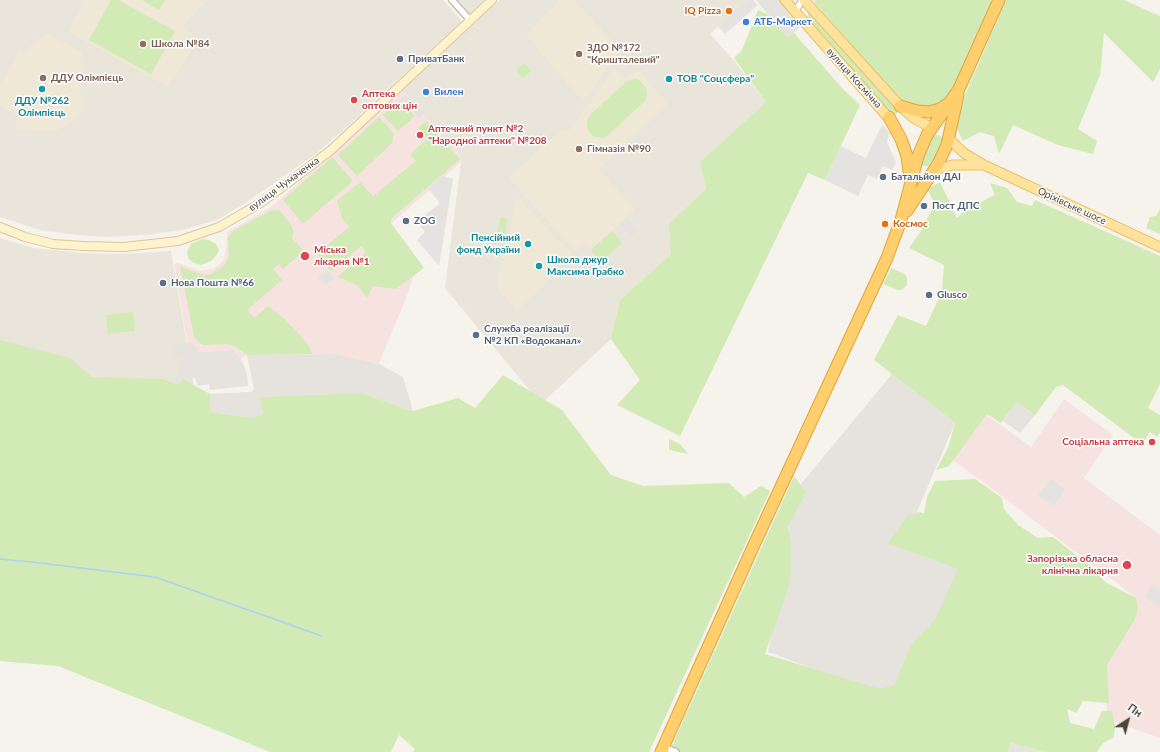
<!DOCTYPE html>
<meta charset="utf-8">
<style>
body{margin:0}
#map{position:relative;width:1160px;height:752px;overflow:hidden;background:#f6f3ec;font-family:Lato,sans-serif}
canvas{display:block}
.north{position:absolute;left:1108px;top:700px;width:40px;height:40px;-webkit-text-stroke:3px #fff;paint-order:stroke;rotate:36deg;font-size:11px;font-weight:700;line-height:16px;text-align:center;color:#4b4439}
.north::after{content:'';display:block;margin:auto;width:14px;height:18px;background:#4b4439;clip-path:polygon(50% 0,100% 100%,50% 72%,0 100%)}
</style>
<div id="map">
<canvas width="1160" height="752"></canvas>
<div class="north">Пн</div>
</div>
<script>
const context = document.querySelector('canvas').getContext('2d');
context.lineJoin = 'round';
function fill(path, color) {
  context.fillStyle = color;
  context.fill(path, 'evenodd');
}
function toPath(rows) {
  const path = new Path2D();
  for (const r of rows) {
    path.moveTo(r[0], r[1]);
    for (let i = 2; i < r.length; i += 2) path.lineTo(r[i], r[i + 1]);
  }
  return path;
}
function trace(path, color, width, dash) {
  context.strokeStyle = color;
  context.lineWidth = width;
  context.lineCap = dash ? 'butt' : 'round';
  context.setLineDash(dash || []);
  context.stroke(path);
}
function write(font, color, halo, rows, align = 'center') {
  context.font = font + ' Lato,sans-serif';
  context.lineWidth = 3;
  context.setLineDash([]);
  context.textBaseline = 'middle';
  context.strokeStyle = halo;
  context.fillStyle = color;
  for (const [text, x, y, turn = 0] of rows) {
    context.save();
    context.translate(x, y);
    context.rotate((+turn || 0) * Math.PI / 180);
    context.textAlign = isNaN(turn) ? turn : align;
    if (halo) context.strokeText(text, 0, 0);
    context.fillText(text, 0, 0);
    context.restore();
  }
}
const residential = toPath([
 [0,0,443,0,462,21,349,125,317,153,244,204,217,220,182,230,146,235,105,237,76,235,40,230,0,217],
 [457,0,485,0,469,14],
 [500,0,747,0,710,34,735,62,766,102,700,162,706,189,670,224,671,254,620,300,611,339,541,404,445,288,461,162,459,154,401,90],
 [0,238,34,248,81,253,122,254,171,251,196,399,0,365]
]);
const industrial = toPath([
 [192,343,197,347,197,352,234,350,241,359,247,373,248,386,210,390,209,384,198,386,195,378,183,379,178,385,175,382,182,359,174,357,173,344],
 [336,354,379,364,403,377,413,411,361,393,260,397,263,414,253,418,211,412,210,394,251,392,254,389,247,355],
 [892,374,955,423,906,537,966,569,906,703,768,652,785,577,780,560,801,484],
 [1010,743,1047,752,1008,752]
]);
const education = toPath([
 [85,0,207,0,183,26,194,36,197,43,168,87,68,32],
 [560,0,575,0,620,50,583,102,526,35],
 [46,33,83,53,80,93,82,106,79,117,68,125,55,131,35,131,15,128,19,116,0,106,0,86,19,50,24,52],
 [614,69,624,77,639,71,669,104,599,168,635,210,591,250,584,244,576,251,508,178,562,128,568,131],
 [517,197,575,257,517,311,496,287]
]);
const medical = toPath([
 [401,90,459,154,461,162,385,229,416,269,408,293,379,364,336,354,247,355,241,359,234,350,197,352,197,347,192,343,187,343,174,264,179,263,200,271,213,269,220,264,224,259,226,251,227,232,271,207,329,156],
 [1064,399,1113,435,1084,478,1160,535,1160,738,1107,719,1105,664,1134,596,983,482,948,457,981,411,1031,447]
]);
const green = toPath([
 [111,0,118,0,175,31,151,74,89,40],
 [142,0,165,0,159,10],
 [815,0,996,0,949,98,927,110,900,101,815,3],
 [1006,0,1124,0,1160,16,1160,69,1153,82,1104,33,1100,75,1078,129,1097,141,1093,154,1058,145,1013,125,999,154,994,136,980,132,963,141,956,126,966,93],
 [758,10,767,14,788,37,794,33,842,88,860,105,825,180,808,173,680,436,617,405,640,380,611,339,620,300,671,254,669,224,706,189,700,162,766,102,734,58,742,50],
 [810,13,898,110,897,114,893,115,890,112,807,19,808,14],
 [524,63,531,71,523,78,516,71],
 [636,79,640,81,646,88,647,97,645,101,607,136,603,138,594,137,588,130,587,125,587,121,589,116,627,81],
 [400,100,415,116,398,131,383,115],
 [379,117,394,134,392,143,357,176,338,155],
 [426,121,460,159,392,218,391,223,424,268,396,289,373,286,367,298,357,285,337,277,366,252,361,246,331,271,317,254,349,227,342,218,337,201,360,182,373,196,416,161,410,154,427,139,418,128],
 [933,134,941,136,943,143,931,166,924,166,921,164,929,137],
 [332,157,353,181,303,224,283,200],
 [940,182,957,218,966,209,995,195,990,183,1007,188,1017,202,1032,206,1035,200,1160,256,1160,384,1148,408,1160,415,1160,432,1157,437,1150,432,1142,444,1063,385,1056,387,1035,415,1017,402,1001,423,987,414,949,466,936,470,948,448,955,423,874,360,898,315,926,326,942,291,944,265,909,248,919,234,935,204,927,189],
 [1160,209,1160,234,1146,228,1150,217,1156,216],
 [272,210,279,210,290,223,294,232,292,238,304,251,283,269,279,264,273,269,282,280,247,310,254,318,268,306,283,318,300,335,308,345,312,354,247,355,236,347,228,344,203,345,198,342,194,336,180,266,203,275,209,275,224,266,229,255,228,238,233,231],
 [501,217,508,219,505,233,497,232],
 [612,231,622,243,601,262,591,250],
 [203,239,209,240,216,244,219,250,216,256,211,261,201,265,197,264,192,262,188,258,187,251,191,244],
 [891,268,905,274,907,278,907,285,902,290,898,290,883,284],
 [133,312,135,331,108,333,106,315],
 [0,340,70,358,92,377,163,379,178,385,183,379,210,394,211,412,253,418,263,414,260,397,361,393,413,411,458,398,475,408,503,375,562,410,611,475,643,486,729,483,744,497,761,486,770,491,649,752,413,752,415,749,399,735,391,752,270,752,58,666,0,661],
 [669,439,680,444,688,454,669,450],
 [794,476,806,492,788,527,791,545,791,570,788,589,765,654,880,689,894,685,912,643,935,620,958,569,888,543,907,517,919,512,924,513,927,497,935,481,975,479,1002,498,1004,509,1018,525,1038,538,1053,537,1093,568,1105,582,1136,598,1138,608,1135,619,1107,665,1109,703,1083,701,1076,713,1067,709,1070,723,1094,729,1102,711,1112,711,1115,726,1114,737,1103,743,1097,752,1047,752,1010,743,1008,752,669,752]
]);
const parking = toPath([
 [747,0,753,0,758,5,725,34,718,26],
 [756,0,780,0,802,25,788,38],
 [406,94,424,114,419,118,401,99],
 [882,125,889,132,887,142,896,162,892,170,883,166,877,179,868,175,858,196,825,180,841,146,866,158],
 [442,176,453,179,439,266,417,240,425,232,417,222,440,203,428,189],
 [627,218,637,231,631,236,620,223],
 [327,270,335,279,325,285,318,278],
 [1017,402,1035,415,1020,433,1003,421],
 [1051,479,1065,489,1054,506,1038,495],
 [1151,584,1160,590,1160,606,1145,598]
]);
const stream = toPath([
 [0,559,32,562,155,577,322,636]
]);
const street = toPath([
 [452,0,470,20],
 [795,12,802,0],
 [664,747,676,752]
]);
const secondary = toPath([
 [0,227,25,237,53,244,83,246,124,247,178,241,219,227,259,204,284,186,331,150,492,0]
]);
const primary = toPath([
 [785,0,893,123],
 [804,0,900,106,915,119,932,128],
 [948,138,964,153,984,165,1160,247],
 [935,170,952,165,982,165]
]);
const highway = toPath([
 [900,106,917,111,929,112,940,109,948,104],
 [889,117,901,139,907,156,910,179],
 [907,211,938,164,947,145,958,95],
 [661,752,753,547,887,258,901,220,918,156,927,135,959,89,999,0]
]);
const markers = [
 [729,11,4,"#e8710a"],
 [746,22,4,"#3f7fe0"],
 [143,44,4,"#8d6e63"],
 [579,54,4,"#8d6e63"],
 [400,59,4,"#5c6f8a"],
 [43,78,4,"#8d6e63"],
 [669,79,4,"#0f9aa8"],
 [42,89,4,"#0f9aa8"],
 [426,92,4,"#3f7fe0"],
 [354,100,4,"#e0444e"],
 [420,135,4,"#e0444e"],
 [579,149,4,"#8d6e63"],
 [883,177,4,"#5c6f8a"],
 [924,206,4,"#5c6f8a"],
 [406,221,4,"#5c6f8a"],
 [885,224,4,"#e8710a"],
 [528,244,4,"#0f9aa8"],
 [305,256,5,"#e0444e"],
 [539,266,4,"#0f9aa8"],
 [163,283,4,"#5c6f8a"],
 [929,295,4,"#5c6f8a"],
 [476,335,4,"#5c6f8a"],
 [1152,442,4,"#e0444e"],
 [1127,565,5,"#e0444e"]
];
const foodNames = [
 ["IQ Pizza",721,11],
 ["Космос",893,224,"left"]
];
const shopNames = [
 ["АТБ-Маркет",754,22],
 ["Вилен",434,92]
];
const educationNames = [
 ["Школа №84",151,44],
 ["ЗДО №172",587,48],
 ["\"Кришталевий\"",587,60],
 ["ДДУ Олімпієць",51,78],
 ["Гімназія №90",587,149]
];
const serviceNames = [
 ["ПриватБанк",408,59],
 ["Батальйон ДАI",891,177],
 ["Пост ДПС",932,206],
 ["ZOG",414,221],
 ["Нова Пошта №66",171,283],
 ["Glusco",937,295],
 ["Служба реалізації",484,329],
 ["№2 КП «Водоканал»",484,341]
];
const streetNames = [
 ["вулиця Космічна",854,78,48],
 ["вулиця Чумаченка",284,184,-36],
 ["Оріхівське шосе",1072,206,25]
];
const cultureNames = [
 ["ТОВ \"Соцсфера\"",677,79],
 ["ДДУ №262",42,101,"center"],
 ["Олімпієць",42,113,"center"],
 ["Пенсійний",520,238,"right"],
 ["фонд України",520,250,"right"],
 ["Школа джур",547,260],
 ["Максима Грабко",547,272]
];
const healthNames = [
 ["Аптека",362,94],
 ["оптових цін",362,106],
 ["Аптечний пункт №2",428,129],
 ["\"Народної аптеки\" №208",428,141],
 ["Міська",314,250],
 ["лікарня №1",314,262],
 ["Соціальна аптека",1144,442,"right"],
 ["Запорізька обласна",1118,559,"right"],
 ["клінічна лікарня",1118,571,"right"]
];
fill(residential, '#eae5da');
fill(industrial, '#e6e2dd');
fill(education, '#efe8d6');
fill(medical, '#f6e3e0');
fill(green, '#d2eab5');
fill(parking, '#e5e3e0');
trace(stream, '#a9d4f2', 1.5);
trace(street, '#c2bbae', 8);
trace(secondary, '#d6c79b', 10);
trace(primary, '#e6c16a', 11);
trace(highway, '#e0a43c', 13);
trace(street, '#fff', 5.5);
trace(secondary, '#fff3cd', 8);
trace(primary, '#ffe39c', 9);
trace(highway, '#ffcf6e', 11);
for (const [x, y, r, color] of markers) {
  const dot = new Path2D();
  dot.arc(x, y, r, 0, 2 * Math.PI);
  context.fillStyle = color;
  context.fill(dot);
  trace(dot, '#fff', 1.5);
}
write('bold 10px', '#c56008', '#fff', foodNames, 'right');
write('bold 10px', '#366cbe', '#fff', shopNames, 'left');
write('bold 10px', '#785e54', '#fff', educationNames, 'left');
write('bold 10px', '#4e5e75', '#fff', serviceNames, 'left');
write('10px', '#4b4439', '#fff', streetNames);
write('bold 10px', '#0d838f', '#fff', cultureNames, 'left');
write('bold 10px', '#be3a42', '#fff', healthNames, 'left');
</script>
